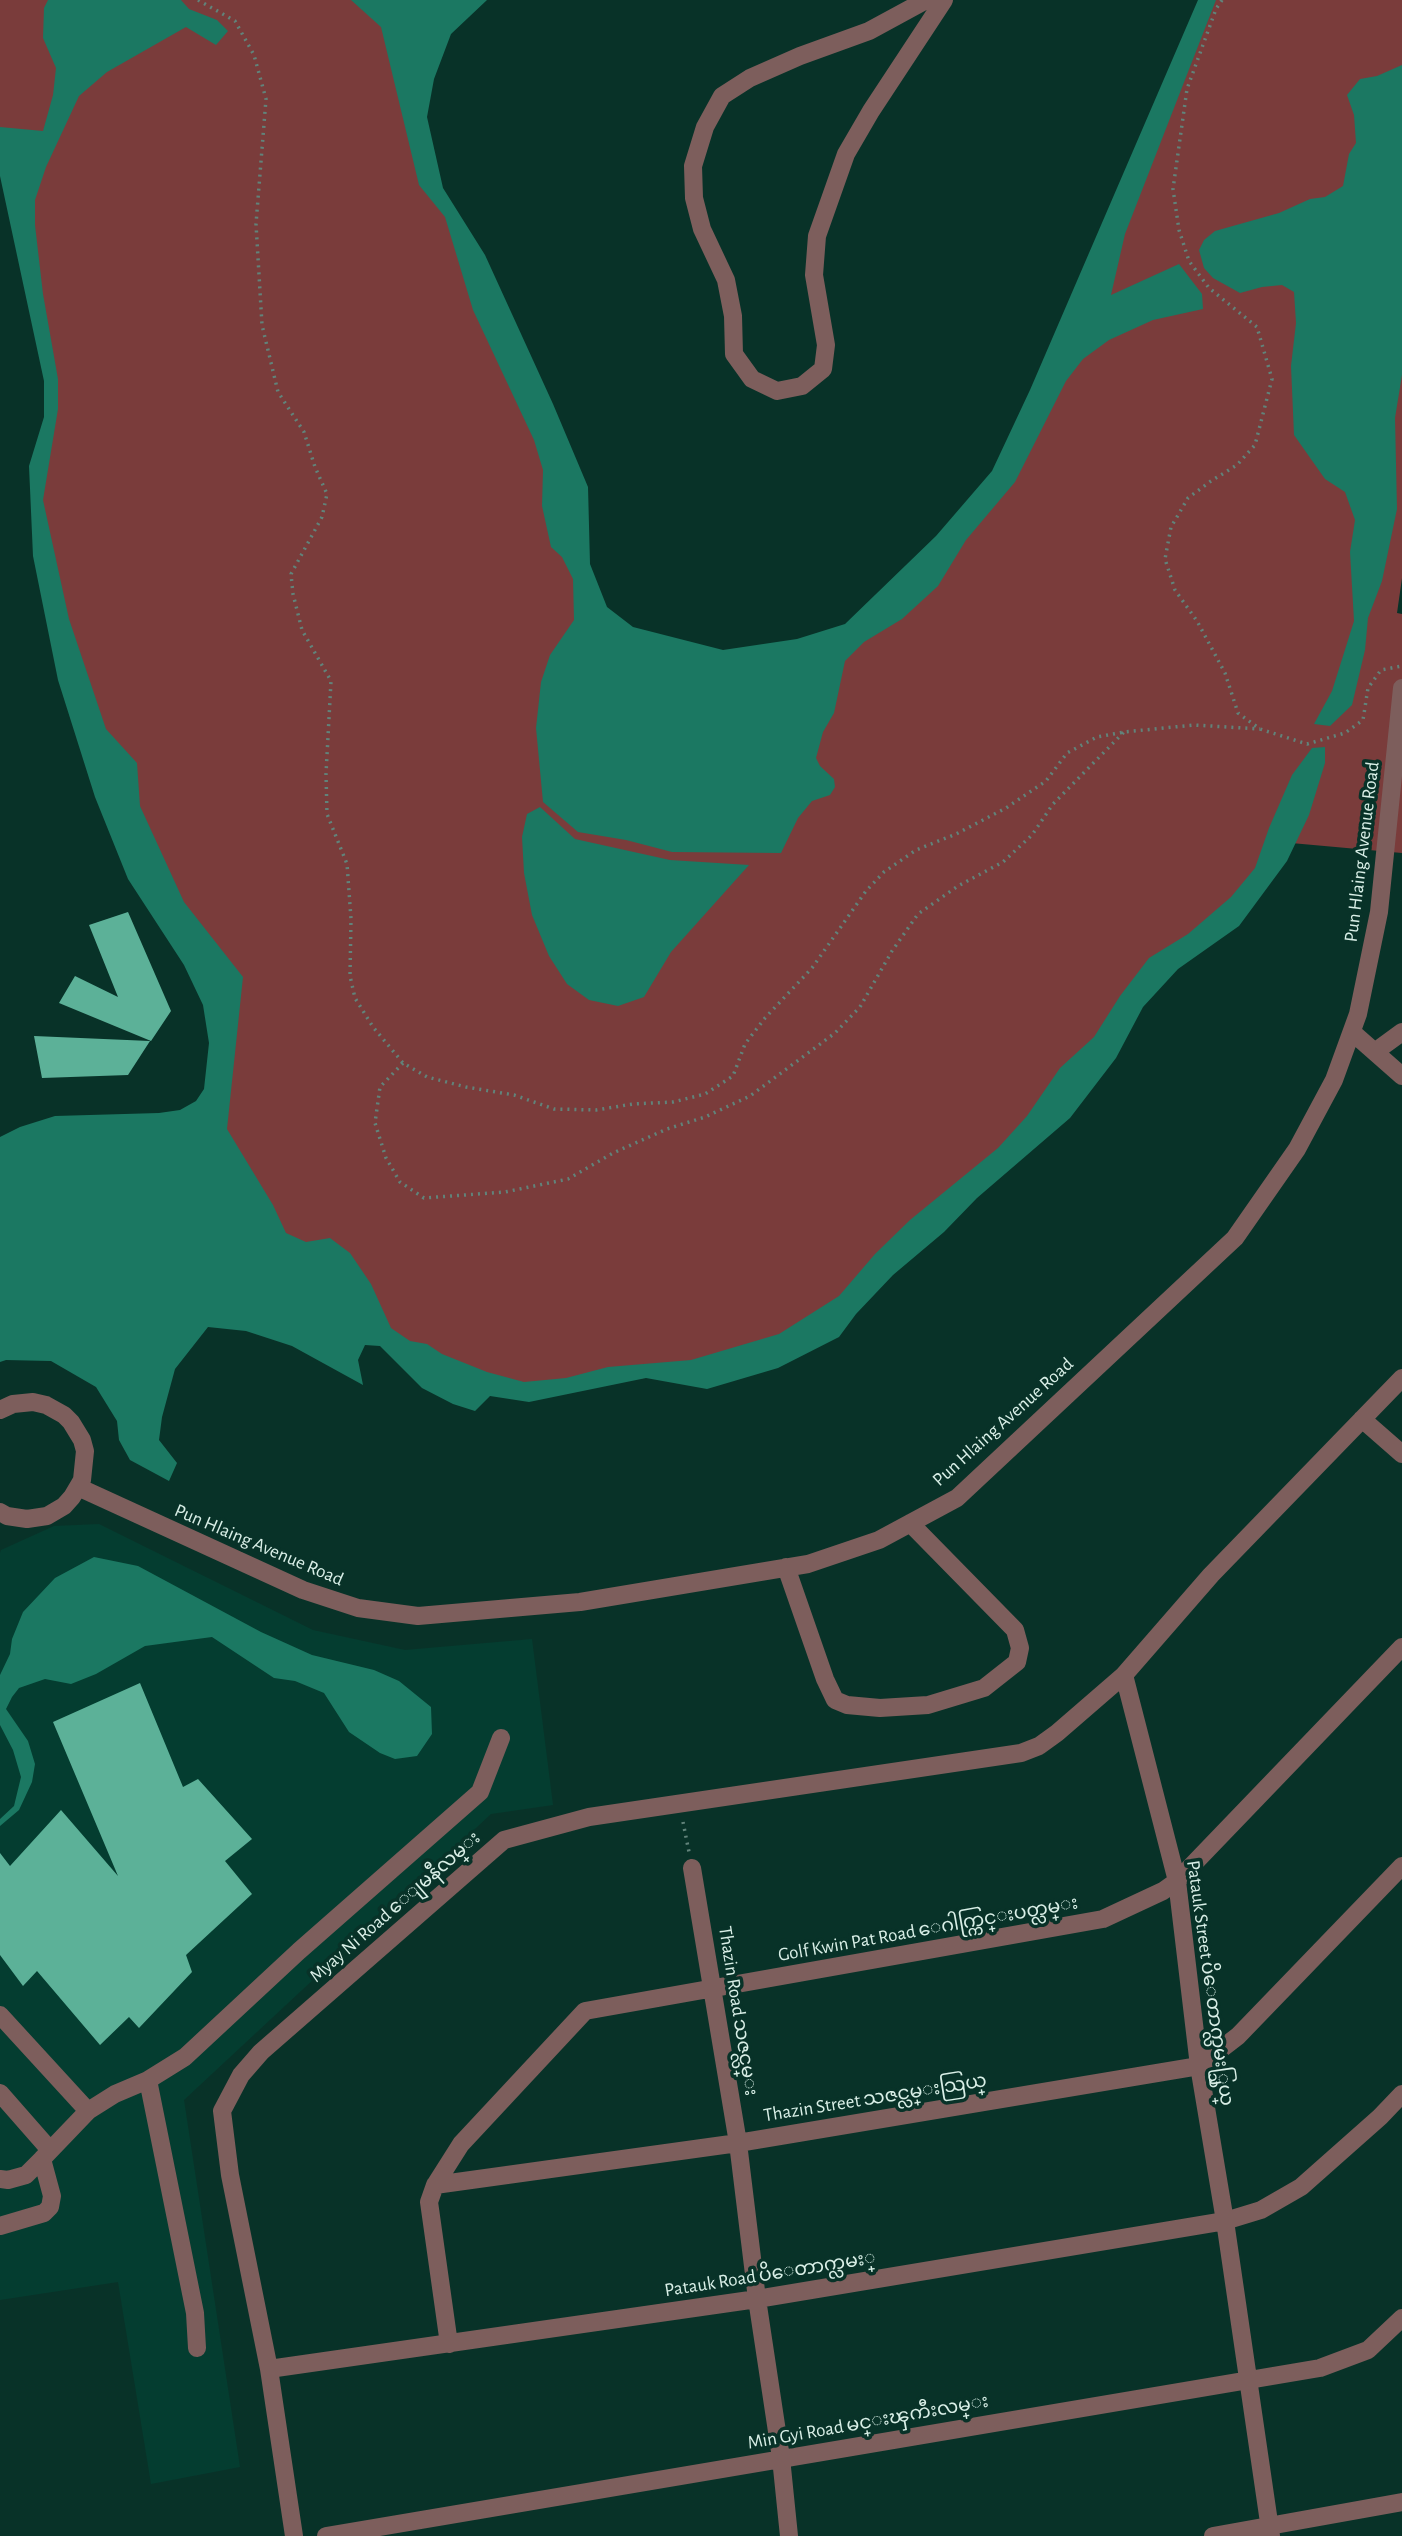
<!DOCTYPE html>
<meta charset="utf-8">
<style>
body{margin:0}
canvas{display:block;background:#083228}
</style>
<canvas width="1402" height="2536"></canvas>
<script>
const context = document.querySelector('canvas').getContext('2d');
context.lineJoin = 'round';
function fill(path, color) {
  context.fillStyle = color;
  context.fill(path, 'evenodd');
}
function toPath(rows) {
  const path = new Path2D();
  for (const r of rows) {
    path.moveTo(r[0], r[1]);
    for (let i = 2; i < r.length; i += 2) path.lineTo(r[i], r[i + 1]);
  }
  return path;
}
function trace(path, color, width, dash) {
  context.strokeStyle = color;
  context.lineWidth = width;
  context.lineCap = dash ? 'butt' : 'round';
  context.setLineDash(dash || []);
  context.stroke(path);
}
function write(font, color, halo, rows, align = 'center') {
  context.font = font + ' "Alegreya Sans","Noto Sans Myanmar",sans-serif';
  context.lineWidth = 7;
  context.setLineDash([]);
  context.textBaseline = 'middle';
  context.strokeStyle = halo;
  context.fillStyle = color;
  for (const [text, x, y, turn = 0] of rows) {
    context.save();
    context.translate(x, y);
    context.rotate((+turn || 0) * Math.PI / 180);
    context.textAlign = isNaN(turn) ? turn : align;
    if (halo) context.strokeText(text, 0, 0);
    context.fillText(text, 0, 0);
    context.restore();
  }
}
const built = toPath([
 [99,1524,313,1630,405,1650,532,1639,553,1805,491,1814,184,2100,240,2467,151,2484,118,2282,0,2300,0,1553,1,1550,54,1526]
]);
const green = toPath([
 [0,0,420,0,424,160,547,434,605,657,821,659,1004,474,1209,0,1402,0,1402,578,1397,613,1402,614,1402,853,1280,842,1241,906,1151,985,1053,1106,833,1318,721,1369,533,1391,226,1282,220,991,111,791,42,552,38,473,51,379,0,146]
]);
const water = toPath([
 [48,0,181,0,189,9,217,20,228,31,216,45,186,27,107,72,79,96,46,167,35,200,35,225,43,294,58,379,58,409,43,500,69,619,106,729,137,763,140,806,184,902,243,977,227,1129,273,1205,286,1233,306,1242,330,1238,350,1253,371,1284,391,1328,410,1341,427,1344,442,1354,487,1372,524,1382,566,1378,608,1367,691,1360,779,1334,839,1296,875,1254,910,1220,998,1148,1027,1116,1060,1068,1094,1037,1120,996,1149,958,1188,934,1231,897,1255,868,1269,828,1292,775,1312,748,1325,747,1325,763,1309,815,1287,861,1239,926,1178,969,1143,1007,1116,1058,1070,1118,977,1198,944,1232,893,1275,856,1314,839,1337,778,1368,707,1389,646,1378,529,1402,490,1396,475,1411,453,1404,422,1388,380,1346,365,1345,358,1360,363,1385,292,1346,246,1331,208,1327,175,1369,162,1417,159,1440,177,1463,169,1481,130,1460,119,1440,117,1421,96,1387,51,1361,6,1360,0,1362,0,1137,20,1127,55,1116,159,1113,180,1110,196,1101,204,1089,209,1043,203,1005,184,965,128,879,95,797,58,680,33,556,29,466,44,417,44,381,0,176,0,127,43,131,53,95,56,68,43,38,44,8],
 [351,0,487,0,451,34,434,79,427,117,443,188,485,255,553,404,588,487,590,564,607,607,633,627,723,650,797,639,845,624,936,536,992,471,1030,390,1198,0,1216,0,1125,234,1111,295,1179,264,1202,294,1203,309,1153,320,1109,340,1083,359,1066,381,1015,482,966,540,938,586,902,619,864,642,845,661,834,713,823,732,816,758,820,766,834,779,835,787,830,795,812,801,798,818,781,853,672,852,626,840,578,832,543,802,536,728,541,682,550,655,574,620,573,579,562,557,551,547,542,506,543,470,534,440,473,310,445,217,419,185,381,27],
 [1402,65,1402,375,1395,418,1397,509,1382,581,1368,618,1365,650,1352,705,1330,726,1314,724,1332,691,1354,621,1350,552,1355,520,1345,492,1325,479,1294,435,1291,366,1296,323,1294,292,1282,285,1262,287,1240,293,1213,278,1204,268,1199,250,1204,240,1215,231,1279,213,1310,199,1325,197,1343,186,1349,154,1356,143,1354,115,1347,95,1360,79,1377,76],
 [540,807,575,839,670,860,749,865,671,952,644,997,618,1006,589,1000,567,984,549,956,532,915,524,873,522,837,527,814],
 [94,1557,138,1566,261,1632,312,1655,374,1670,399,1681,431,1707,432,1734,417,1756,395,1759,380,1753,349,1732,324,1693,295,1681,274,1678,212,1637,145,1646,96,1674,71,1684,45,1679,19,1688,12,1697,6,1709,28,1741,35,1764,32,1782,19,1810,0,1826,0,1819,14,1806,21,1777,13,1750,0,1725,0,1675,10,1654,12,1639,23,1612,55,1578]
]);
const building = toPath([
 [128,912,171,1011,151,1041,59,1003,75,976,118,997,89,925],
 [34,1036,150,1041,128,1075,42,1078],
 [140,1683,183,1787,198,1779,252,1839,225,1861,252,1894,186,1955,192,1972,139,2028,129,2017,100,2045,37,1971,23,1986,0,1955,0,1853,10,1866,61,1810,118,1876,53,1722]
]);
const path = toPath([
 [198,0,235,21,254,55,266,99,256,224,262,325,278,392,304,432,315,467,327,494,322,517,291,574,293,594,302,630,331,681,326,774,327,814,347,864,351,919,350,976,355,998,373,1027,403,1063,427,1077,466,1087,514,1095,554,1109,596,1110,633,1104,673,1102,705,1094,733,1076,745,1044,765,1018,812,968,866,891,884,872,916,850,956,834,1006,808,1046,781,1067,753,1097,737,1124,732,1194,725,1260,729],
 [1222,0,1216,9,1187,89,1173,189,1179,230,1189,261,1209,288,1257,327,1272,379,1255,445,1237,465,1211,481,1188,498,1171,527,1165,559,1175,590,1197,621,1225,673,1238,713,1260,729,1307,744,1345,733,1363,720,1368,688,1381,670,1402,666],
 [403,1063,380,1087,375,1123,386,1158,400,1182,424,1198,505,1192,568,1179,613,1153,667,1129,705,1117,750,1096,835,1033,860,1007,892,951,918,914,958,886,1003,862,1032,835,1053,804,1124,732],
 [683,1822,689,1852]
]);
const minor = toPath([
 [926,0,869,31,800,56,750,78,722,96,705,127,693,166,694,198,702,229,726,280,733,316,734,354,752,379,777,391,802,386,823,369,826,345,814,275,817,236,846,154,871,111,944,0],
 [1352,1032,1402,1076],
 [1376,1051,1402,1032],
 [0,1410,13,1404,33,1402,46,1405,64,1415,71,1422,82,1440,85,1451,82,1480,72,1497,64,1506,47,1516,27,1519,7,1516,0,1512],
 [1362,1419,1402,1454],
 [78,1487,303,1590,358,1608,418,1616,580,1602,808,1564,879,1540,957,1498,1235,1238,1297,1149,1334,1080,1358,1014,1379,912,1402,688],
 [786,1567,825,1679,835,1700,847,1705,880,1708,928,1705,984,1688,1017,1662,1020,1648,1015,1630,910,1523],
 [692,1868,738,2143,757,2299,781,2458,789,2536],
 [0,2015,88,2111],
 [0,2093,50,2150],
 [0,2179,8,2180,26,2175,42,2159],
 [435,2185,461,2144,585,2011,1103,1919,1163,1891,1177,1881,1402,1647],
 [0,2226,44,2213,50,2207,52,2196,42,2159,88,2111,115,2094,148,2080],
 [449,2344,429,2202,435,2185,738,2143,1199,2066,1238,2036,1402,1866],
 [197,2348,195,2313,148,2080,185,2057,299,1951,480,1792,501,1738],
 [269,2369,230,2175,222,2111,241,2075,261,2052,504,1840,589,1817,1021,1753,1039,1746,1057,1733,1124,1675],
 [294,2536,269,2369,757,2299,1225,2221,1261,2210,1301,2187,1380,2117,1402,2094],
 [326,2536,1320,2368,1368,2350,1402,2318],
 [1213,2536,1402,2502],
 [1271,2536,1225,2221,1199,2066,1177,1881,1124,1675,1211,1575,1402,1378]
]);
const streetNames = [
 ["Pun Hlaing Avenue Road",1362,852,-83],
 ["Pun Hlaing Avenue Road",1003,1422,-42],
 ["Pun Hlaing Avenue Road",259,1545,23],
 ["Myay Ni Road ေျမနီလမ္း",395,1907,-41],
 ["Golf Kwin Pat Road ေဂါက္ကြင္းပတ္လမ္း",928,1929,-10],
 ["Patauk Street ပိေတာက္လမး္သြယ္",1210,1983,82],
 ["Thazin Road သဇင္လမ္း",738,2011,81],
 ["Thazin Street သဇင္လမ္းသြယ္",875,2098,-9],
 ["Patauk Road ပိေတာက္လမး္",770,2274,-9],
 ["Min Gyi Road မင္းၾကီးလမ္း",868,2422,-10]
];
fill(built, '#043d30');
fill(green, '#7a3c3b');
fill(water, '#1b7862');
fill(building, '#5cb198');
trace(path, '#61837a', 3.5, [2, 5]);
trace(minor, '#7d5e5c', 18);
write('19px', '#d9efe7', '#083228', streetNames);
</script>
